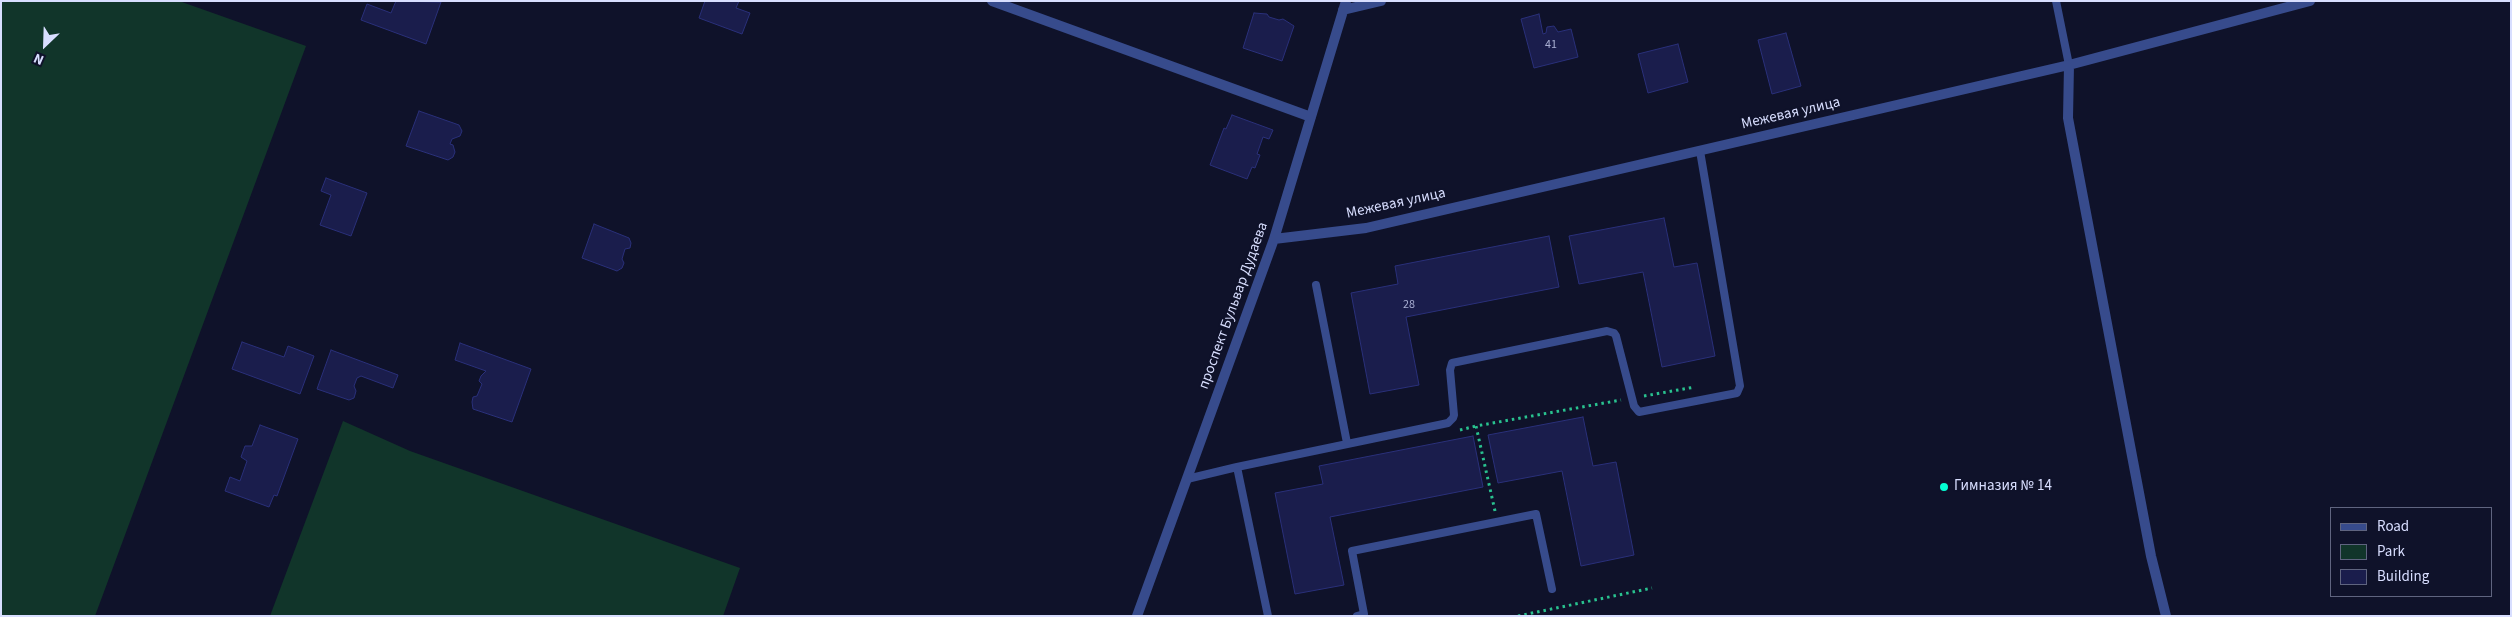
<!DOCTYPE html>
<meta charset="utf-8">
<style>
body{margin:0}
#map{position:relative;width:2512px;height:617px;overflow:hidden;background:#0f122a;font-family:"Source Sans 3",sans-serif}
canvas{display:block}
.frame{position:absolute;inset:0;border:2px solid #d8deff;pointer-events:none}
.legend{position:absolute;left:2330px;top:507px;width:162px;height:90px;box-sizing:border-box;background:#0f122a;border:1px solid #5f647f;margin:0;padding:6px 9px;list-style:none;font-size:15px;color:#d8deff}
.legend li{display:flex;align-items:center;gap:10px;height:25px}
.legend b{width:25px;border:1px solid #5f647f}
.north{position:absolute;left:20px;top:20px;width:50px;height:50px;-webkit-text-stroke:4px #0f122a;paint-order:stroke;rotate:204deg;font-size:14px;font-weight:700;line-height:20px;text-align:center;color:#d8deff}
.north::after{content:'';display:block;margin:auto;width:18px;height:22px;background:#d8deff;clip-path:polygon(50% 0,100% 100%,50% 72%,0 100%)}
</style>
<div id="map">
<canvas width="2512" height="617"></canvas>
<div class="frame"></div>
<ul class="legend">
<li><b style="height:6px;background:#374b8c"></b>Road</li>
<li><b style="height:14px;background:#11352a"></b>Park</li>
<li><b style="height:14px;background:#1a1d4c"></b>Building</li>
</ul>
<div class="north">N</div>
</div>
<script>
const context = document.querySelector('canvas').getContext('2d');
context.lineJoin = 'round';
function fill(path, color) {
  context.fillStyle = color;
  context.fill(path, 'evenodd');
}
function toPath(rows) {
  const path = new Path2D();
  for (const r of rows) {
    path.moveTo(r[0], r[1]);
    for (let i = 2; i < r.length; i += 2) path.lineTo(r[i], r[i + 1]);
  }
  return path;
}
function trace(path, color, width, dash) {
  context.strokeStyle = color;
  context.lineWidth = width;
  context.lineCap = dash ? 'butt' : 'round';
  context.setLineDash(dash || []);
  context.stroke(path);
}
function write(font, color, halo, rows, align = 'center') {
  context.font = font + ' "Source Sans 3",sans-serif';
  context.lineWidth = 4;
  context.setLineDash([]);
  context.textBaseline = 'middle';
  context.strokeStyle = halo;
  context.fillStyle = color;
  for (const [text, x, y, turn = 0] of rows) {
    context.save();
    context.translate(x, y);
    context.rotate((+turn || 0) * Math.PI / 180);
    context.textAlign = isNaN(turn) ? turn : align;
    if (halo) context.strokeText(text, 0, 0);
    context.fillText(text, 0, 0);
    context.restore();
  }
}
const green = toPath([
 [1,1,179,1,306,46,95,616,1,616],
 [343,421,410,451,740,568,723,616,270,616]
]);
const building = toPath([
 [396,1,441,2,426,44,361,20,367,4,391,13,396,1],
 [705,1,739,1,736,8,750,13,742,34,699,18,705,1],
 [1254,13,1267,14,1269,17,1279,20,1283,19,1294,26,1282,61,1243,48,1254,13],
 [1539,14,1543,34,1546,33,1547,27,1554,26,1558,32,1571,29,1578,57,1534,68,1521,19,1539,14],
 [1786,33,1801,86,1772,94,1758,40,1786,33],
 [1678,44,1688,82,1648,93,1638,54,1678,44],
 [419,111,459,125,462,131,460,136,452,139,450,144,453,145,455,152,453,157,448,160,406,146,419,111],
 [1232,115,1273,130,1269,139,1263,137,1257,154,1260,155,1255,168,1252,167,1247,179,1210,165,1224,128,1226,129,1232,115],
 [326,178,367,193,351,236,320,225,331,195,321,191,326,178],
 [1664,218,1674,267,1697,263,1715,356,1662,367,1643,272,1579,284,1569,236,1664,218],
 [594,224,629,238,631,243,630,248,625,249,622,259,624,263,622,268,617,271,582,258,594,224],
 [1549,236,1559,287,1406,317,1419,385,1370,394,1351,293,1398,284,1395,266,1549,236],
 [242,342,284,357,288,346,314,356,300,394,232,369,242,342],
 [460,343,531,369,512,422,473,409,472,402,473,397,477,396,482,384,479,381,481,376,486,371,455,360,460,343],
 [331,350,398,375,393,388,361,376,357,378,354,386,356,391,354,398,349,400,317,389,331,350],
 [1583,417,1593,466,1616,462,1634,555,1581,566,1562,471,1498,483,1488,435,1583,417],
 [260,425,298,439,277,496,274,495,269,507,225,491,230,477,240,481,247,461,241,457,245,446,252,446,260,425],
 [1473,436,1483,487,1330,517,1344,585,1295,594,1275,493,1323,484,1319,466,1473,436]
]);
const path = toPath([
 [1644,396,1695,387],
 [1460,430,1476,426],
 [1495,511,1476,426,1621,400],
 [1518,616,1652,588]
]);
const lane = toPath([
 [2056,1,2069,65],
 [1316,285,1347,443],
 [1237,467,1268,616],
 [1187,479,1237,467,1448,423,1453,418,1454,415,1450,370,1452,363,1607,331,1614,333,1616,336,1634,406,1639,412,1737,393,1740,386,1700,151],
 [1357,616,1364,614,1352,551,1536,514,1552,589]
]);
const street = toPath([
 [992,1,1311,117],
 [1343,10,1381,1],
 [2069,65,2068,118,2151,556,2166,616],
 [1274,239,1366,228,2069,65,2310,1],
 [1137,616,1274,239,1346,1]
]);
const markers = [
 [1944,487,5,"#04ffd3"]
];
const numberNames = [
 ["41",1551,45],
 ["28",1409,305]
];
const streetNames = [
 ["Межевая улица",1791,114,-13],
 ["Межевая улица",1396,204,-12],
 ["проспект Бульвар Дудаева",1234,306,-70]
];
const poiNames = [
 ["Гимназия № 14",1954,487]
];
fill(green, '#11352a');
fill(building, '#1a1d4c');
trace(building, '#2a307a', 1);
trace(path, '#29c28f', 3, [2.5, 4]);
trace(lane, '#374b8c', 8);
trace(street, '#374b8c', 10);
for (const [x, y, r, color] of markers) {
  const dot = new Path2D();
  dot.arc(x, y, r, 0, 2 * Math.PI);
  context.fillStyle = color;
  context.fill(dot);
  trace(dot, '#0f122a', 2);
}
write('12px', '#a8aed2', null, numberNames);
write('15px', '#d8deff', '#0f122a', streetNames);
write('15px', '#d8deff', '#0f122a', poiNames, 'left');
</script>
